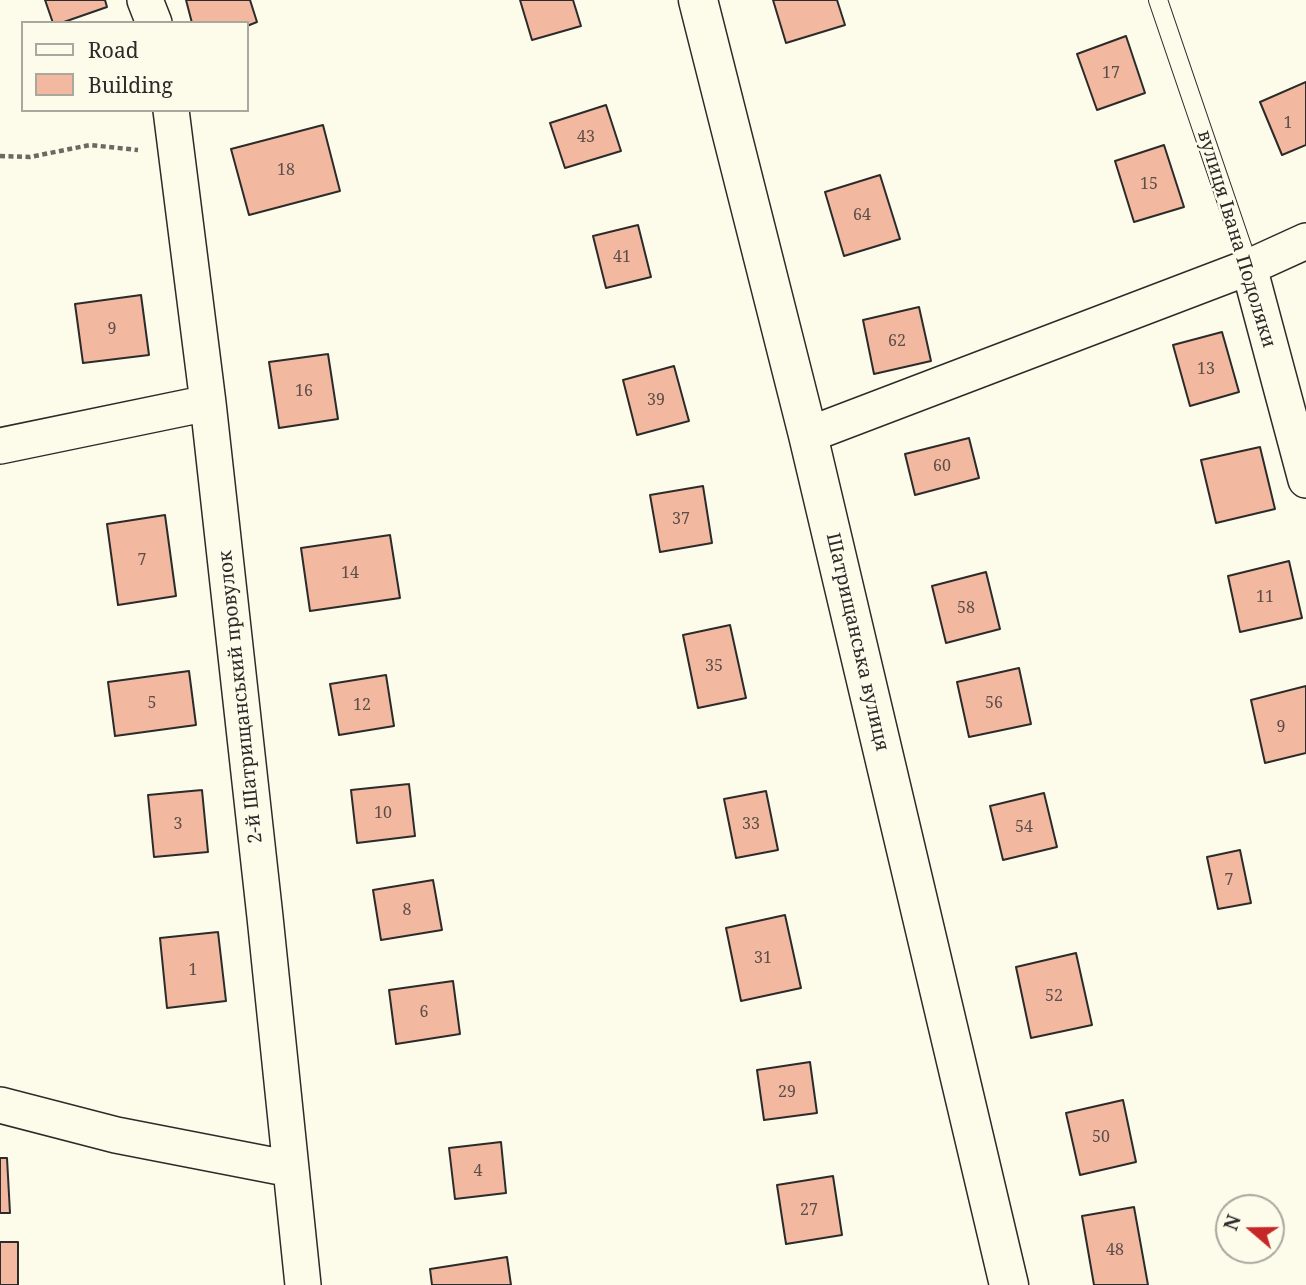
<!DOCTYPE html>
<meta charset="utf-8">
<style>
body{margin:0}
#map{position:relative;width:1306px;height:1285px;overflow:hidden;background:#fdfbea;font-family:"Noto Serif",serif}
canvas{display:block}
.legend{position:absolute;left:21px;top:21px;width:228px;height:91px;box-sizing:border-box;background:#fdfbea;border:2px solid #a9a89e;margin:0;padding:9px 12px;list-style:none;font-size:21px;color:#2b2b2b}
.legend li{display:flex;align-items:center;gap:14px;height:35px}
.legend b{width:35px;border:2px solid #a9a89e}
.north{position:absolute;left:1215px;top:1194px;width:70px;height:70px;box-sizing:border-box;background:#fdfbea;border:2px solid #a9a89e;border-radius:50%;rotate:290deg;font-size:19px;font-weight:700;line-height:28px;text-align:center;color:#2b2b2b}
.north::after{content:'';display:block;margin:auto;width:24px;height:32px;background:#c62828;clip-path:polygon(50% 0,100% 100%,50% 72%,0 100%)}
</style>
<div id="map">
<canvas width="1306" height="1285"></canvas>
<ul class="legend">
<li><b style="height:9px;background:#fdfbea"></b>Road</li>
<li><b style="height:19px;background:#f2b8a0"></b>Building</li>
</ul>
<div class="north">N</div>
</div>
<script>
const context = document.querySelector('canvas').getContext('2d');
context.lineJoin = 'round';
function fill(path, color) {
  context.fillStyle = color;
  context.fill(path, 'evenodd');
}
function toPath(rows) {
  const path = new Path2D();
  for (const r of rows) {
    path.moveTo(r[0], r[1]);
    for (let i = 2; i < r.length; i += 2) path.lineTo(r[i], r[i + 1]);
  }
  return path;
}
function trace(path, color, width, dash) {
  context.strokeStyle = color;
  context.lineWidth = width;
  context.lineCap = dash ? 'butt' : 'round';
  context.setLineDash(dash || []);
  context.stroke(path);
}
function write(font, color, halo, rows, align = 'center') {
  context.font = font + ' "Noto Serif",serif';
  context.lineWidth = 5;
  context.setLineDash([]);
  context.textBaseline = 'middle';
  context.strokeStyle = halo;
  context.fillStyle = color;
  for (const [text, x, y, turn = 0] of rows) {
    context.save();
    context.translate(x, y);
    context.rotate((+turn || 0) * Math.PI / 180);
    context.textAlign = isNaN(turn) ? turn : align;
    if (halo) context.strokeText(text, 0, 0);
    context.fillText(text, 0, 0);
    context.restore();
  }
}
const building = toPath([
 [45,0,105,0,107,7,61,23,53,23,45,0],
 [186,0,250,0,257,22,247,26,247,23,192,23,186,0],
 [520,0,573,0,581,26,532,40,520,0],
 [773,0,837,0,845,25,786,43,773,0],
 [1126,36,1145,93,1097,110,1077,54,1126,36],
 [1306,82,1306,145,1282,155,1260,102,1306,82],
 [606,105,621,151,565,168,550,123,606,105],
 [323,125,340,191,249,215,231,149,323,125],
 [1164,145,1184,207,1134,222,1115,161,1164,145],
 [880,175,900,239,844,256,825,192,880,175],
 [638,225,651,277,606,288,593,236,638,225],
 [141,295,149,355,83,363,75,304,141,295],
 [919,307,931,361,874,374,863,320,919,307],
 [1222,332,1239,392,1190,406,1173,345,1222,332],
 [328,354,338,419,279,428,269,362,328,354],
 [674,366,689,421,637,435,623,380,674,366],
 [969,438,979,478,915,495,905,454,969,438],
 [1260,447,1275,509,1216,523,1201,460,1260,447],
 [703,486,712,543,660,552,650,495,703,486],
 [165,515,176,596,118,605,107,524,165,515],
 [390,535,400,598,310,611,301,548,390,535],
 [1289,561,1302,618,1240,632,1228,576,1289,561],
 [986,572,1000,629,946,643,932,586,986,572],
 [730,625,746,698,698,708,683,635,730,625],
 [1019,668,1031,724,969,737,957,682,1019,668],
 [189,671,196,725,115,736,108,682,189,671],
 [386,675,394,726,339,735,330,684,386,675],
 [1306,686,1306,753,1265,763,1251,700,1306,686],
 [409,784,415,836,357,843,351,790,409,784],
 [202,790,208,852,154,857,148,795,202,790],
 [766,791,778,850,736,858,724,799,766,791],
 [1044,793,1057,847,1003,860,990,806,1044,793],
 [1240,850,1251,903,1218,909,1207,857,1240,850],
 [433,880,442,930,381,940,373,890,433,880],
 [785,915,801,988,741,1001,726,928,785,915],
 [218,932,226,1001,167,1008,160,938,218,932],
 [1076,953,1092,1025,1031,1038,1016,967,1076,953],
 [453,981,460,1034,396,1044,389,990,453,981],
 [810,1062,817,1113,764,1120,757,1070,810,1062],
 [1123,1100,1136,1162,1080,1175,1066,1113,1123,1100],
 [501,1142,506,1193,455,1199,449,1148,501,1142],
 [0,1158,7,1158,10,1213,0,1213,0,1158],
 [833,1176,842,1235,786,1244,777,1185,833,1176],
 [1134,1207,1148,1285,1094,1285,1082,1216,1134,1207],
 [0,1242,18,1242,18,1285,0,1285,0,1242],
 [507,1257,511,1285,432,1285,430,1269,507,1257]
]);
const path = toPath([
 [0,156,30,157,90,145,138,150]
]);
const lane = toPath([
 [1158,0,1249,267]
]);
const street = toPath([
 [145,0,154,23],
 [171,110,208,403,265,917,303,1285],
 [1249,267,1306,480],
 [808,435,1249,267,1306,241],
 [0,446,208,403],
 [0,1105,116,1135,291,1169]
]);
const secondary = toPath([
 [698,0,808,435,1009,1285]
]);
const numberNames = [
 ["17",1111,73],
 ["1",1288,123],
 ["43",586,137],
 ["18",286,170],
 ["15",1149,184],
 ["64",862,215],
 ["41",622,257],
 ["9",112,329],
 ["62",897,341],
 ["13",1206,369],
 ["16",304,391],
 ["39",656,400],
 ["60",942,466],
 ["37",681,519],
 ["7",142,560],
 ["14",350,573],
 ["11",1265,597],
 ["58",966,608],
 ["35",714,666],
 ["5",152,703],
 ["56",994,703],
 ["12",362,705],
 ["9",1281,727],
 ["10",383,813],
 ["3",178,824],
 ["33",751,824],
 ["54",1024,827],
 ["7",1229,880],
 ["8",407,910],
 ["31",763,958],
 ["1",193,970],
 ["52",1054,996],
 ["6",424,1012],
 ["29",787,1092],
 ["50",1101,1137],
 ["4",478,1171],
 ["27",809,1210],
 ["48",1115,1250]
];
const streetNames = [
 ["вулиця Івана Подоляки",1236,239,73],
 ["Шатрищанська вулиця",857,642,77],
 ["2-й Шатрищанський провулок",241,697,-96]
];
fill(building, '#f2b8a0');
trace(building, '#2b2b2b', 2);
trace(lane, '#2b2b2b', 20);
trace(street, '#2b2b2b', 38);
trace(secondary, '#2b2b2b', 41);
trace(path, '#6a6964', 4.5, [5, 3.5]);
trace(lane, '#fdfbea', 18);
trace(street, '#fdfbea', 35);
trace(secondary, '#fdfbea', 38);
write('16px', '#5d4e48', null, numberNames);
write('19px', '#2b2b2b', '#fdfbea', streetNames);
</script>
